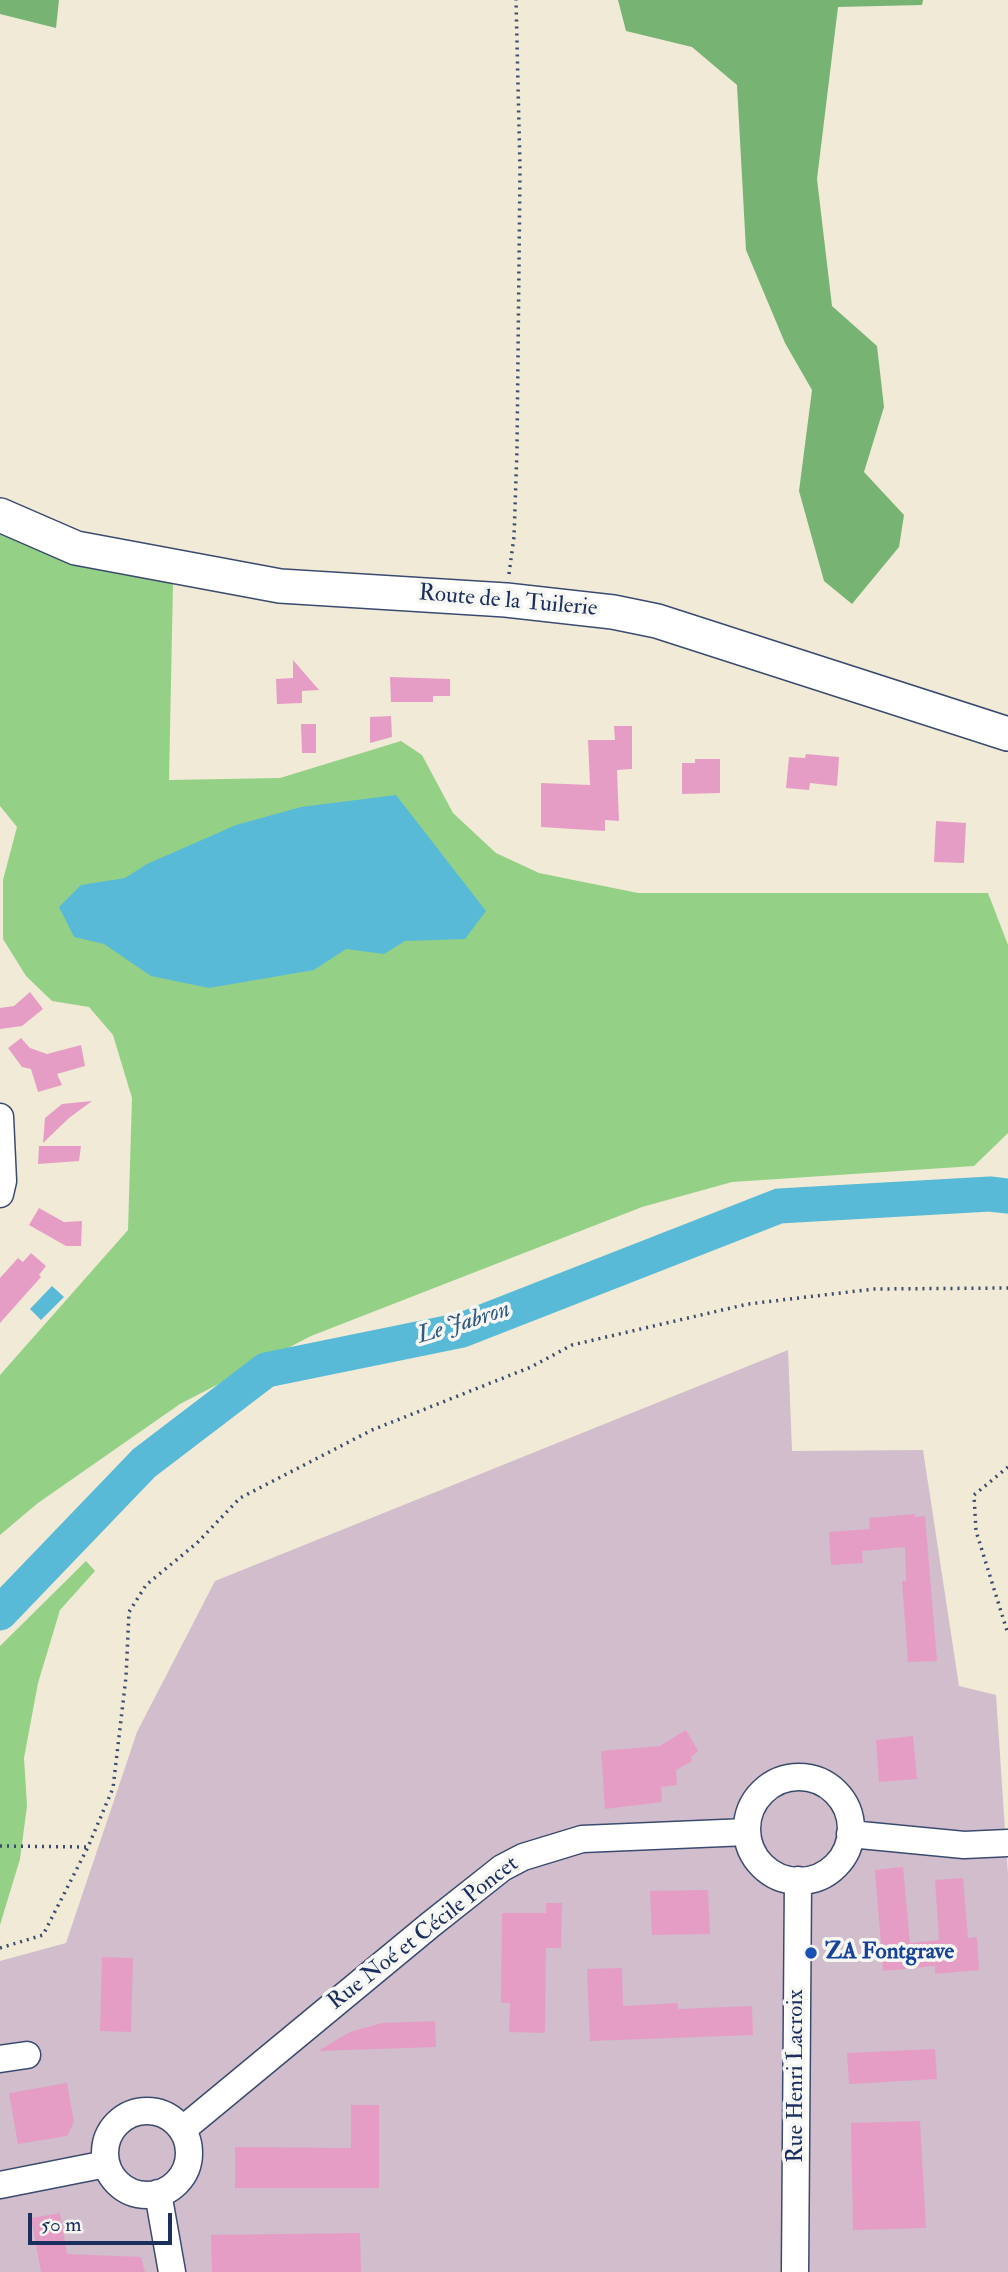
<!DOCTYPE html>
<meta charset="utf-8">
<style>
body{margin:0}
#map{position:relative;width:1008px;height:2272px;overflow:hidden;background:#f1ead7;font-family:"IM FELL Double Pica",serif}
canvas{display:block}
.scale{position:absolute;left:28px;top:2213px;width:144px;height:32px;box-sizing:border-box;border:4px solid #1b2f5e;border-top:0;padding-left:9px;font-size:21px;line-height:24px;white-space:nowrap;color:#1b2f5e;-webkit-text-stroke:5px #f6f6f2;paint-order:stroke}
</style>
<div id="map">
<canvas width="1008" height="2272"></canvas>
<div class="scale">50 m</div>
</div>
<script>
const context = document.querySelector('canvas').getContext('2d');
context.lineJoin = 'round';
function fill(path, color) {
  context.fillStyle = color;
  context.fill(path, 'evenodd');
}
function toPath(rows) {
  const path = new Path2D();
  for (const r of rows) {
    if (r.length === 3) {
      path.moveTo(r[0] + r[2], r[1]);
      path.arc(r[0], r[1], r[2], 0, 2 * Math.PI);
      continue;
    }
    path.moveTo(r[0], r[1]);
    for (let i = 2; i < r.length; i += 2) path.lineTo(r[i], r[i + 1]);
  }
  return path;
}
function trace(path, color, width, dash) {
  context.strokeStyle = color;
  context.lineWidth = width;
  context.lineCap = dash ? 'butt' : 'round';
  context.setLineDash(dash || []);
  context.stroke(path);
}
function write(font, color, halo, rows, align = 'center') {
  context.font = font + ' "IM FELL Double Pica",serif';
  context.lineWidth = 7;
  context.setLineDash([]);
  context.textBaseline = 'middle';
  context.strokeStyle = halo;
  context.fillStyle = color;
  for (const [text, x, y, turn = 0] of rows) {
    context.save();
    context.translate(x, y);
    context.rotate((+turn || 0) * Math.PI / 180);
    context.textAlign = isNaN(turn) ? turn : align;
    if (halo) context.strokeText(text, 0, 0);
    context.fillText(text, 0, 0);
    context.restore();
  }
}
const industrial = toPath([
 [788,1350,792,1451,923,1450,959,1686,996,1695,1008,1875,1008,2272,0,2272,0,1961,66,1943,137,1732,215,1581]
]);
const green = toPath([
 [0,532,173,583,169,780,280,778,401,741,422,755,453,813,496,853,539,873,638,893,988,893,1008,945,1008,1133,974,1166,732,1182,642,1207,311,1336,180,1404,38,1503,0,1535,0,1375,128,1230,132,1098,113,1035,89,1007,52,1001,26,976,3,939,3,880,17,827,0,806],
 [86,1561,95,1571,60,1610,38,1683,24,1758,27,1806,20,1859,0,1925,0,1646]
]);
const forest = toPath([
 [0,0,59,0,56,28,0,14],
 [618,0,923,0,922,5,838,7,817,179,832,306,877,346,884,407,864,472,904,515,899,547,852,604,824,581,799,491,812,390,785,343,746,250,737,85,692,47,626,31]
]);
const water = toPath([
 [396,795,486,911,465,939,405,941,384,954,346,949,314,970,209,988,151,976,104,944,74,937,59,907,81,885,125,878,147,864,236,825,301,807],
 [52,1286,64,1297,41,1320,30,1309]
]);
const river = toPath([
 [0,1613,144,1463,266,1370,462,1330,779,1206,990,1194,1008,1196]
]);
const building = toPath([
 [293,660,319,690,302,691,302,703,277,704,276,679,293,678],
 [390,677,450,679,450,696,433,696,433,702,391,702],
 [391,716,392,737,370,743,370,717],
 [301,724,316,724,316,753,302,753],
 [614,726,632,726,632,769,617,770,619,821,605,820,605,831,541,827,541,783,590,785,588,740,615,740],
 [806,754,839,757,837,786,810,783,809,790,786,788,789,757,805,758],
 [695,759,720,759,720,793,682,794,682,763,695,763],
 [936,821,966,823,964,863,934,862],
 [30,992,43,1009,22,1026,0,1029,0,1008,14,1006],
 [21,1038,30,1048,47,1054,81,1045,85,1066,57,1074,62,1085,38,1092,31,1069,22,1067,8,1048],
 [92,1101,69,1118,43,1143,45,1118,62,1104],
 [39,1146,81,1146,79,1161,38,1164],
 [39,1208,64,1222,82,1221,81,1246,66,1246,29,1225],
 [31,1253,46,1266,39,1275,41,1277,0,1323,0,1278,18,1258,23,1262],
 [915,1514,915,1517,925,1516,937,1661,908,1662,902,1581,906,1581,905,1547,862,1551,863,1563,831,1565,829,1532,870,1529,869,1518],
 [686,1730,698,1751,691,1757,692,1761,676,1770,677,1785,661,1787,662,1802,605,1809,601,1751,660,1746],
 [913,1736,917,1779,879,1782,876,1740],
 [903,1867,910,1943,939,1940,935,1880,963,1878,968,1938,977,1937,979,1970,935,1974,935,1966,883,1971,875,1870],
 [708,1890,710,1934,652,1935,650,1891],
 [546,1903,562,1903,561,1948,546,1948,545,2033,509,2032,510,2003,501,2003,502,1913,546,1913],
 [102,1957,133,1958,131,2032,100,2031],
 [622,1968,623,2006,678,2003,678,2009,752,2006,753,2035,590,2041,587,1969],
 [435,2021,436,2047,318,2051,350,2032,382,2023],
 [935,2049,937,2079,849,2084,847,2053],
 [67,2083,74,2122,67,2136,18,2144,9,2093],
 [351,2105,379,2105,379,2188,235,2188,235,2147,351,2148],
 [920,2121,926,2228,853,2230,851,2123],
 [60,2213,67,2254,141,2257,145,2272,41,2272,31,2218],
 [360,2233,361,2272,212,2272,211,2235]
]);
const path = toPath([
 [509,574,514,537,517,450,520,169,516,0],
 [1008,1467,974,1495,976,1531,1008,1634],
 [0,1846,88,1847],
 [0,1948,43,1935,88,1847,113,1788,126,1677,129,1612,146,1585,197,1543,240,1498,372,1430,531,1367,572,1345,748,1304,874,1289,1008,1288]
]);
const minor = toPath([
 [0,1117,3,1181,0,1194],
 [799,1829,52],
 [850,1834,964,1845,1008,1843],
 [0,2059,27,2055],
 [147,2153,42],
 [182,2130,430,1925,502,1868,523,1857,582,1839,747,1832],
 [0,2185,106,2164],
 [158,2193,172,2272],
 [795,2272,798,1880]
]);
const major = toPath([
 [0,515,76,548,280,586,506,600,613,612,657,621,1008,734]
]);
const markers = [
 [811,1953,7,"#1a4fb4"]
];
const streetNames = [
 ["Route de la Tuilerie",508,602,5],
 ["Rue Noé et Cécile Poncet",424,1934,-38],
 ["Rue Henri Lacroix",797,2076,-90]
];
const transitNames = [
 ["ZA Fontgrave",825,1953]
];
const waterNames = [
 ["Le Jabron",464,1324,-17]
];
fill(industrial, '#d1bdcc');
fill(green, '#94d186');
fill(forest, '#77b373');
fill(water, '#59bad7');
trace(river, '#59bad7', 35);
fill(building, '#e69dc5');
trace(minor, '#3b4b70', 29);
trace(major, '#3b4b70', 36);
trace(path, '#3b4b70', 3.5, [2, 5]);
trace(minor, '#fff', 26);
trace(major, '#fff', 33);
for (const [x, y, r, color] of markers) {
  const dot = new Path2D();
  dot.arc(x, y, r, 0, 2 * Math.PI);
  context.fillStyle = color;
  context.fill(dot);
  trace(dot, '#f6f6f2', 2.5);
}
write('23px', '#1b2f5e', '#f6f6f2', streetNames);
write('bold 23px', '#164399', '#f6f6f2', transitNames, 'left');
write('italic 24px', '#2e5982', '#f6f6f2', waterNames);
</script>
